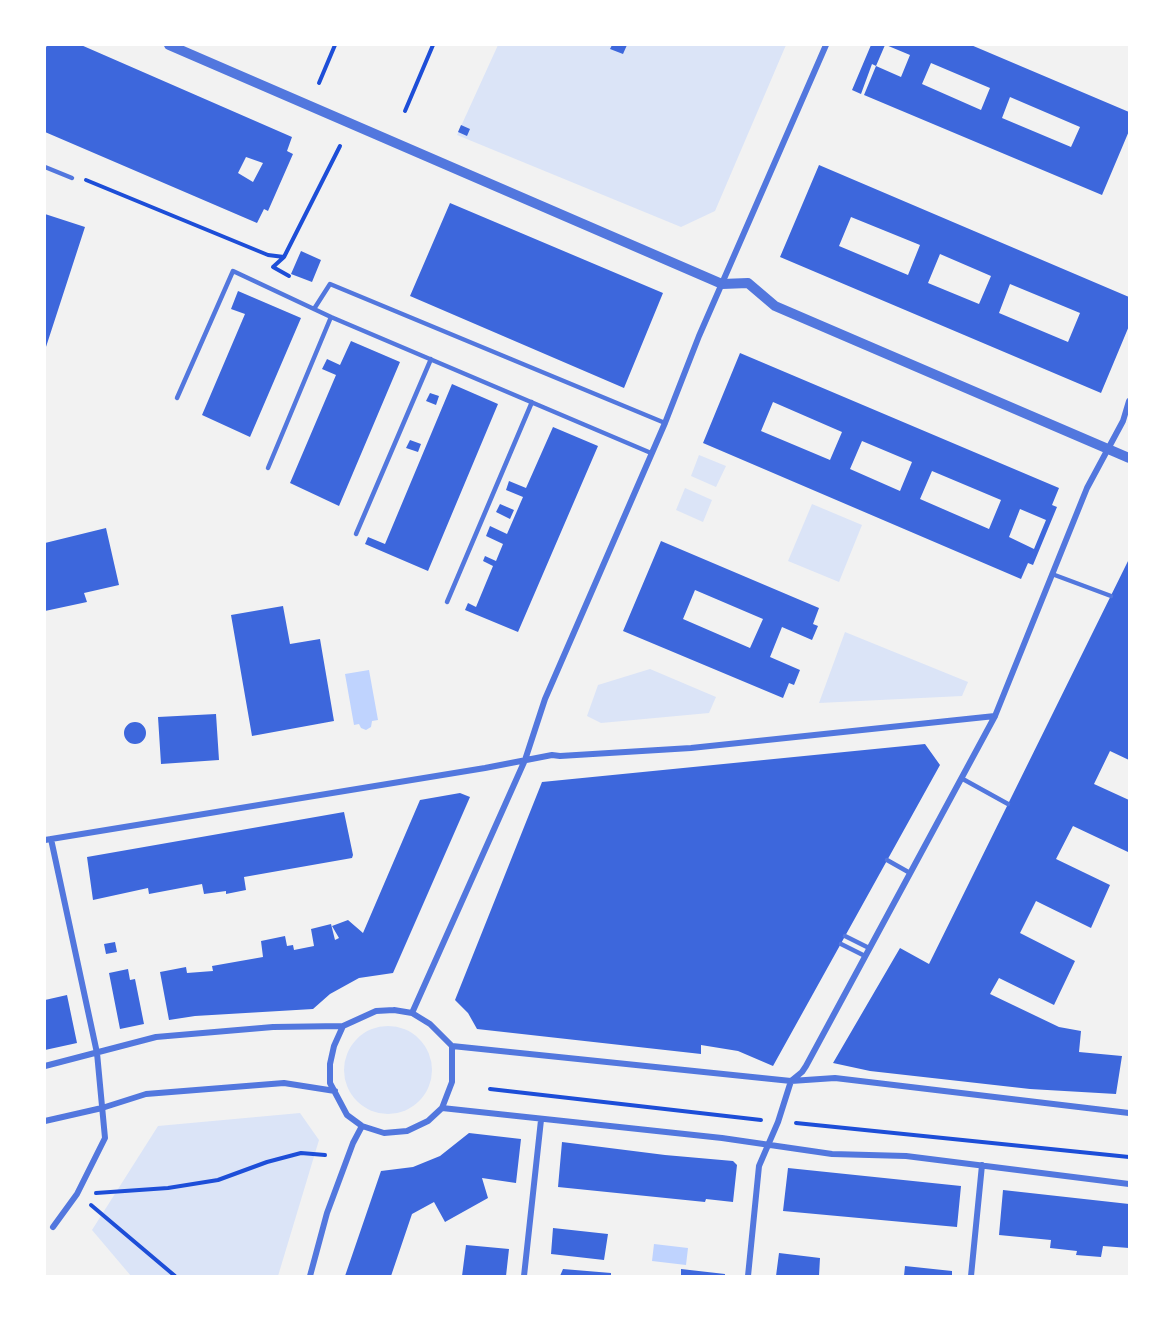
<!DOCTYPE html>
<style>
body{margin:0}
#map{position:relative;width:1174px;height:1321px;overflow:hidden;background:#f2f2f2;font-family:Poppins,sans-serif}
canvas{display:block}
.frame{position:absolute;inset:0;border:46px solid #fff;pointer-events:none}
</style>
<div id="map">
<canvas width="1174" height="1321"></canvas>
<div class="frame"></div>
</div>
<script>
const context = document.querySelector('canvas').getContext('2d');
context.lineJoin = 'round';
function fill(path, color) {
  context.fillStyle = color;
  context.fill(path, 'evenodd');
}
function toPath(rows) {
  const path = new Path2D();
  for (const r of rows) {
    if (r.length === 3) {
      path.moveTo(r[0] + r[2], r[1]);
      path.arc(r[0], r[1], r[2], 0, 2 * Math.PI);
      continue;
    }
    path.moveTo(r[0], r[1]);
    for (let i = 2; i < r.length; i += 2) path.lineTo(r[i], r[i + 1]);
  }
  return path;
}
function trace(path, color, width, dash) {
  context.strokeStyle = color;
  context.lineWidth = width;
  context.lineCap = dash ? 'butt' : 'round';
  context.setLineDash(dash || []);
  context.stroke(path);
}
const green = toPath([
 [498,45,786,45,715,211,681,227,457,135],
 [699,455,726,466,716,487,691,476],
 [685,488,712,500,703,522,676,510],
 [812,504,862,525,839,582,788,561],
 [845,632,968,682,962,696,819,703],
 [650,669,716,697,709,713,601,723,587,716,598,685],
 [388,1070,44],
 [300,1113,319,1140,278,1276,131,1276,92,1230,158,1126]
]);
const water = toPath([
 [369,670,378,720,372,721,371,727,366,730,361,728,359,724,354,725,345,674],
 [654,1244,688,1248,686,1265,652,1261]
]);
const building = toPath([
 [47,45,81,45,292,137,287,151,293,154,268,211,264,209,257,223,45,132,45,50],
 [246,157,263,163,253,182,238,173],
 [612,45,627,45,623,54,610,49],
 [871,45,885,45,876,66,901,77,910,55,886,45,971,45,1129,112,1129,131,1102,195,864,95,876,66,872,64,861,94,852,90],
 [931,63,990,88,981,110,922,84],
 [1010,97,1080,127,1071,147,1002,118],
 [461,125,470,129,467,136,458,132],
 [819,165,1129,297,1129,326,1101,393,780,257],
 [851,217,920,245,908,275,839,246],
 [940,254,991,276,979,304,928,283],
 [1010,284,1080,313,1068,342,999,313],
 [450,203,663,293,624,388,410,296],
 [45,214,85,227,45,350],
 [301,251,321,260,312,282,291,274],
 [238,291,301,318,250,437,202,415,245,314,231,309],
 [351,341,400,362,339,506,290,483,336,375,322,369,327,359,340,365],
 [740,353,1059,488,1052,505,1057,507,1033,565,1028,563,1021,579,703,443],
 [773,402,842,432,830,460,761,431],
 [862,441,912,462,900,491,850,469],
 [932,471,1001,500,989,529,920,499],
 [1020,509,1046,520,1034,549,1009,537],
 [452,384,498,404,428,571,365,544,368,537,385,544],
 [430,393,439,396,436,405,426,401],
 [553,427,598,446,518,632,465,610,468,603,476,607,493,566,483,561,485,556,496,561,503,544,486,536,490,526,507,534,523,497,506,490,509,481,526,488],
 [410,440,421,444,418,452,406,448],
 [500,504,514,510,510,519,496,512],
 [106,528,119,585,84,593,87,602,45,611,45,543],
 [661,541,819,608,813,624,818,626,812,640,782,627,770,657,800,670,794,685,789,683,783,698,623,631],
 [695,590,763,619,750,648,683,619],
 [1129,559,1129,760,1110,751,1094,784,1129,800,1129,851,1128,852,1073,826,1056,859,1110,885,1091,928,1036,901,1020,933,1075,961,1054,1005,999,978,990,994,1059,1027,1081,1031,1079,1052,1122,1056,1116,1094,1030,1089,870,1071,833,1063,900,948,929,964],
 [283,606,290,644,320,639,334,721,252,736,231,615],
 [216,714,219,760,161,764,158,717],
 [135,733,11],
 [925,744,940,765,773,1066,738,1051,701,1045,701,1054,477,1029,468,1013,455,1000,542,782],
 [460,793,470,797,393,973,359,978,330,994,313,1009,195,1016,169,1020,160,972,186,967,187,973,213,971,212,966,263,957,261,941,285,936,287,946,293,945,294,950,314,946,311,929,331,924,335,940,339,938,332,926,348,920,363,933,420,800],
 [344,812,353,855,352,858,244,877,246,890,226,894,226,891,204,894,202,884,149,894,148,888,93,900,87,857],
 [115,942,117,952,106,954,104,944],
 [128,969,130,980,135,979,144,1024,120,1029,109,973],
 [67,995,77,1043,45,1050,45,1000],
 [469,1133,521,1139,516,1183,482,1178,488,1198,445,1222,434,1202,412,1214,391,1276,345,1276,381,1171,413,1167,440,1156],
 [562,1142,665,1155,733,1161,737,1165,733,1202,706,1199,705,1202,558,1187],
 [788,1168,961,1186,957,1227,783,1211],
 [1003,1190,1129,1204,1129,1248,1103,1246,1101,1257,1076,1255,1077,1251,1050,1248,1051,1240,999,1235],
 [553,1228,608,1234,604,1260,551,1254],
 [466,1245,509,1249,506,1276,462,1276],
 [779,1253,820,1258,819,1276,776,1276],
 [905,1266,952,1271,952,1276,904,1276],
 [563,1269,611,1273,611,1276,560,1276],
 [681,1269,725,1274,725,1276,681,1276]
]);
const path = toPath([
 [319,83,335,45],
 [405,111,433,45],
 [86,180,268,255,284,257],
 [289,276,273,267,284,257,340,146],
 [490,1089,761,1120],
 [796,1123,1129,1157],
 [96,1193,168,1188,218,1180,267,1162,301,1153,325,1155],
 [91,1205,175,1276]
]);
const service = toPath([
 [45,167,72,178],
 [314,309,330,284,665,423],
 [177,398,233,271,331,317,651,453],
 [268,468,331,317],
 [356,534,431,359],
 [1052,574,1111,596],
 [447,602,532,402],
 [961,778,1008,804],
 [887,860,910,873],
 [845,936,869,948],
 [841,944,865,956]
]);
const minor = toPath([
 [51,839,97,1053,105,1138,77,1194,53,1227],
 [45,840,485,768,552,755,560,756,691,748,995,716],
 [394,1010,412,1013,430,1024,452,1046,452,1082,442,1108,428,1121,407,1131,384,1133,362,1126,347,1115,330,1083,330,1064,334,1046,343,1026,376,1011,394,1010],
 [412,1013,525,760,545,699,665,423,699,336,826,45],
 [452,1046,791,1081,835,1078,1129,1113],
 [45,1066,156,1037,273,1027,343,1026],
 [442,1108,722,1138,832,1154,906,1156,1129,1184],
 [45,1121,102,1108,146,1094,284,1083,335,1091],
 [310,1276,327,1213,353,1143,362,1126],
 [524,1276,541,1120],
 [748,1276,759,1166,778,1122,791,1081,802,1072,806,1066,995,716,1087,488,1123,421,1129,401],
 [971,1276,982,1165]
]);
const tertiary = toPath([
 [169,45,722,284,748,283,775,306,1129,458]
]);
fill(green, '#dbe4f7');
fill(water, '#bfd3fe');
fill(building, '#3d67dc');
trace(path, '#1d4ed8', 4);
trace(service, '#5277de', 4.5);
trace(minor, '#5277de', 6);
trace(tertiary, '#5277de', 10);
</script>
